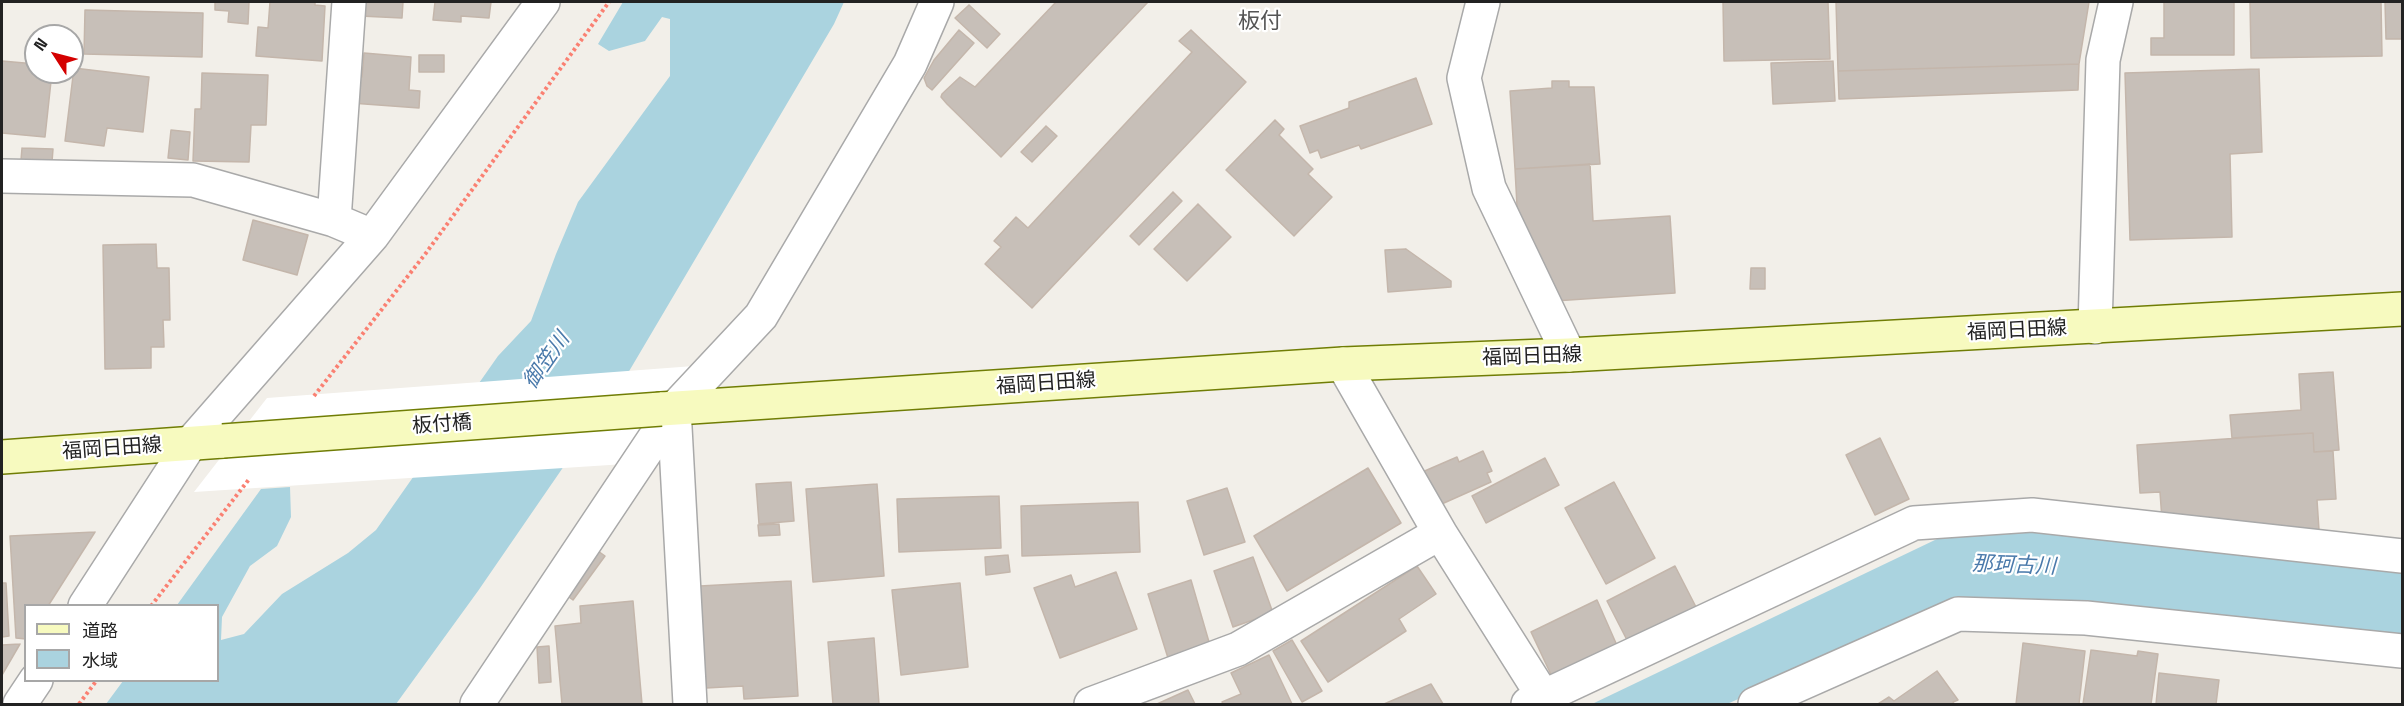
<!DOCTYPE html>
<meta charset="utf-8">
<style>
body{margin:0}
#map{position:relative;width:2404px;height:706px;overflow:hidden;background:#f2efe9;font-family:"Space Grotesk","Noto Sans JP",sans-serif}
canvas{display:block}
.frame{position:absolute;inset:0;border:3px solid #222;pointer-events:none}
.legend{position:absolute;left:24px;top:604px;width:195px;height:78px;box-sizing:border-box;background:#fff;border:2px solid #a7a7a7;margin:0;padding:8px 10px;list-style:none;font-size:18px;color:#222}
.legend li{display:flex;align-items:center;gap:12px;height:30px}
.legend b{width:30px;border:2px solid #a7a7a7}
.north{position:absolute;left:24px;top:24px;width:60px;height:60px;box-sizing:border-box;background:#fff;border:2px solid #a7a7a7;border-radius:50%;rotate:306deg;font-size:16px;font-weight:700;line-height:24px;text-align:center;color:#222}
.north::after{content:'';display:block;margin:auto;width:21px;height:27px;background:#d40000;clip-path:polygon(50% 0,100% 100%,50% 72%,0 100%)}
</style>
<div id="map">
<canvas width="2404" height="706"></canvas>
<div class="frame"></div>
<ul class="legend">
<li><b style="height:8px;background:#f7fabf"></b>道路</li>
<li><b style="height:16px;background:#aad3df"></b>水域</li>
</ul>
<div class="north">N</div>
</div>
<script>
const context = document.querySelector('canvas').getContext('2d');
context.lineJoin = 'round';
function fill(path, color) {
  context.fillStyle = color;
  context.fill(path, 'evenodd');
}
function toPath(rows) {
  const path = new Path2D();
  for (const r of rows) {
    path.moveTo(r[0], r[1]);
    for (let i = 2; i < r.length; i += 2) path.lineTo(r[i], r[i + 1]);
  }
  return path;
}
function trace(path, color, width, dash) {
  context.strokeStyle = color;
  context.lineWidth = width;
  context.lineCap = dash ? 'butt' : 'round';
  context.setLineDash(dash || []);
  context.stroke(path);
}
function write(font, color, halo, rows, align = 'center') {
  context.font = font + ' "Space Grotesk","Noto Sans JP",sans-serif';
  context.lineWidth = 4.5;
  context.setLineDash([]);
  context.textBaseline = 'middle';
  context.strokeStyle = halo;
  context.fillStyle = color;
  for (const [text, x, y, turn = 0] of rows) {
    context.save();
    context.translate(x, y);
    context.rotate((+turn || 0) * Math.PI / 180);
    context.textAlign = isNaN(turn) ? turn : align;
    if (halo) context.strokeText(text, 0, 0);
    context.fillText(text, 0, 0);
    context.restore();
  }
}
const water = toPath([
 [623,2,844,2,834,24,628,373,478,591,396,704,106,704,123,681,218,680,218,606,177,605,261,489,290,487,291,517,277,546,250,566,222,617,221,640,244,634,282,594,348,553,376,530,498,356,531,321,556,254,578,202,670,76,670,19,662,17,645,41,609,51,598,44],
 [1979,526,2402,565,2402,635,1984,597,1954,604,1727,704,1592,704,1937,539]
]);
const pier = toPath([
 [694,366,625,464,194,492,267,398]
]);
const building = toPath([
 [215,2,249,2,248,24,228,22,229,11,215,10,215,2],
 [270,2,315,2,315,5,325,6,322,61,256,56,258,27,268,28,270,2],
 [361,2,403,2,402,18,360,16,361,2],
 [435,2,491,2,489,18,461,16,461,22,433,20,435,2],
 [1056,2,1148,2,1001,157,947,104,941,97,942,94,960,77,975,87,1056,2],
 [1723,2,1828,2,1830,59,1724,61,1723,2],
 [1836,2,2089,2,2079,64,1838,71,1836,2],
 [2164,2,2234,2,2234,55,2151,55,2151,38,2164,38,2164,2],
 [2250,2,2381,2,2382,56,2251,58,2250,2],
 [2385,2,2402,2,2402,39,2386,39,2385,2],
 [969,5,1000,34,987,48,955,18,969,5],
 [85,10,203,13,202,57,84,54,85,10],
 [959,30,974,43,932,90,927,86,924,78,934,60,959,30],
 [1191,30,1246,82,1032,308,985,264,1001,247,994,241,1016,217,1028,228,1192,52,1179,41,1191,30],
 [364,53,411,57,409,90,420,91,419,108,351,103,352,76,362,77,364,53],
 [419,55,444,55,444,72,419,72,419,55],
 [2,61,36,64,36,72,52,72,45,137,2,133,2,61],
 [1833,61,1835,101,1773,104,1771,63,1833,61],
 [2079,64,2078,90,1839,99,1838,71,2079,64],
 [74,68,149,77,143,132,107,128,104,146,65,141,74,68],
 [2259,69,2262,152,2230,154,2232,237,2130,240,2125,73,2259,69],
 [202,73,268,75,266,125,251,125,249,162,193,161,195,109,201,109,202,73],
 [1416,78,1432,124,1361,149,1359,145,1321,158,1318,150,1310,153,1300,126,1349,108,1349,102,1416,78],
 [1552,81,1569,81,1569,87,1594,87,1600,164,1515,169,1510,91,1552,88,1552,81],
 [1275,120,1284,129,1279,135,1313,169,1308,174,1332,197,1294,236,1226,170,1275,120],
 [1046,126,1057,136,1032,162,1021,152,1046,126],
 [171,130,190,132,188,160,168,158,171,130],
 [22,148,53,149,52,162,21,160,22,148],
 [1590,164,1593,221,1670,216,1675,293,1554,301,1518,224,1515,169,1590,164],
 [1173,192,1182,201,1139,245,1130,236,1173,192],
 [1198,204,1231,237,1187,281,1154,249,1198,204],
 [253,220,308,235,297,275,243,260,253,220],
 [156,244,157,268,169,268,170,320,163,320,164,347,151,347,151,368,105,369,103,245,156,244],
 [1406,249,1451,281,1451,287,1388,292,1385,250,1406,249],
 [1751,268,1765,268,1765,289,1750,289,1751,268],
 [2333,372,2339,450,2314,452,2313,433,2232,438,2230,415,2301,410,2299,374,2333,372],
 [2313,433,2314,452,2333,451,2336,499,2317,500,2319,530,2280,532,2279,525,2239,528,2162,520,2160,492,2140,493,2137,445,2313,433],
 [1880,438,1909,499,1875,515,1846,455,1880,438],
 [1483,451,1492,471,1487,473,1491,482,1435,507,1420,473,1457,457,1459,462,1483,451],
 [1545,458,1559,485,1486,523,1472,496,1545,458],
 [1368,468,1401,523,1287,591,1254,536,1368,468],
 [791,482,794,521,759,524,756,484,791,482],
 [1614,482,1655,558,1606,584,1565,508,1614,482],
 [877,484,884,576,813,582,806,489,877,484],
 [1227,488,1245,542,1204,555,1187,501,1227,488],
 [999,496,1001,548,899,552,897,499,999,496],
 [1138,502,1140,552,1022,556,1021,506,1138,502],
 [779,524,780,535,759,536,758,525,779,524],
 [95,532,48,606,26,606,26,639,16,638,10,536,95,532],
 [598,551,605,556,573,600,566,595,598,551],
 [1008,555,1010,572,986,575,985,557,1008,555],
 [1253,557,1273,613,1233,627,1214,571,1253,557],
 [1417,566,1436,594,1399,619,1406,631,1328,682,1301,641,1417,566],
 [1675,566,1696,607,1628,642,1607,601,1675,566],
 [1116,572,1137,629,1060,658,1034,588,1071,575,1075,587,1116,572],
 [1191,580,1209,642,1168,658,1148,594,1191,580],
 [791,581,798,696,744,699,743,686,706,688,700,586,791,581],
 [2,583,6,583,9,636,2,637,2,583],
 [960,583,968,667,901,675,892,590,960,583],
 [1597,600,1619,650,1554,681,1531,632,1597,600],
 [633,601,642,704,562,704,555,626,581,623,580,606,633,601],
 [874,638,879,704,833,704,828,642,874,638],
 [1292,640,1322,691,1302,702,1273,651,1292,640],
 [2023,643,2085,651,2079,704,2016,704,2023,643],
 [20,644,2,675,2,645,20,644],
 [549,646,551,682,539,683,537,647,549,646],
 [2091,650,2137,656,2138,651,2158,654,2151,704,2083,704,2091,650],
 [1269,655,1292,704,1223,704,1222,702,1241,694,1231,673,1269,655],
 [1937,671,1958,700,1953,702,1954,704,1878,704,1889,697,1894,701,1937,671],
 [2159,673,2219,680,2216,704,2156,704,2159,673],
 [1431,684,1443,704,1384,704,1431,684],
 [1188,690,1195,704,1157,704,1188,690]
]);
const path = toPath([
 [314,396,426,253,609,2],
 [151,606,250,478],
 [79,704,97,680]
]);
const street = toPath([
 [1483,2,1464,78,1489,188,1569,355],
 [2,176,193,180,334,220,372,236],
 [334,220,349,2],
 [2095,327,2103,60,2116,2],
 [1343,364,1440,533,1548,704],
 [674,409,690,704],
 [85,606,190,444,372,236,543,2],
 [20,704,36,680],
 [477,704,674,409,761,316,910,64,937,2],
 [1091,704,1238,649,1440,533],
 [1528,704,1914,523,2032,515,2402,556],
 [1755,704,1958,614,2086,618,2402,651]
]);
const secondary = toPath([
 [661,409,1343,364,1569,355,2402,309],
 [2,457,223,441]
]);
const secondaryBridge = toPath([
 [223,441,661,409]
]);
const streetNames = [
 ["福岡日田線",2017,331,-3],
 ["福岡日田線",1532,357,-2],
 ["福岡日田線",1046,384,-4],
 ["板付橋",442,425,-4],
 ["福岡日田線",112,449,-4]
];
const waterNames = [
 ["御笠川",547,361,-55],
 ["那珂古川",2014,566,2]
];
const quarterNames = [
 ["板付",1260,22]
];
fill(water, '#aad3df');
fill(pier, '#fff');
fill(building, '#c7bfb8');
trace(building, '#c4b6ab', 1.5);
trace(street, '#a9a9a9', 36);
trace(secondary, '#707d05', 36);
trace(path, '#fa8072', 4, [3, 3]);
trace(street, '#fff', 33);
trace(secondary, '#f7fabf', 33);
trace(secondaryBridge, '#707d05', 36, []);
trace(secondaryBridge, '#f7fabf', 33);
write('20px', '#222', '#fff', streetNames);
write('italic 21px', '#4a7aab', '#fff', waterNames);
write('22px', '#555', '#fff', quarterNames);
</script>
